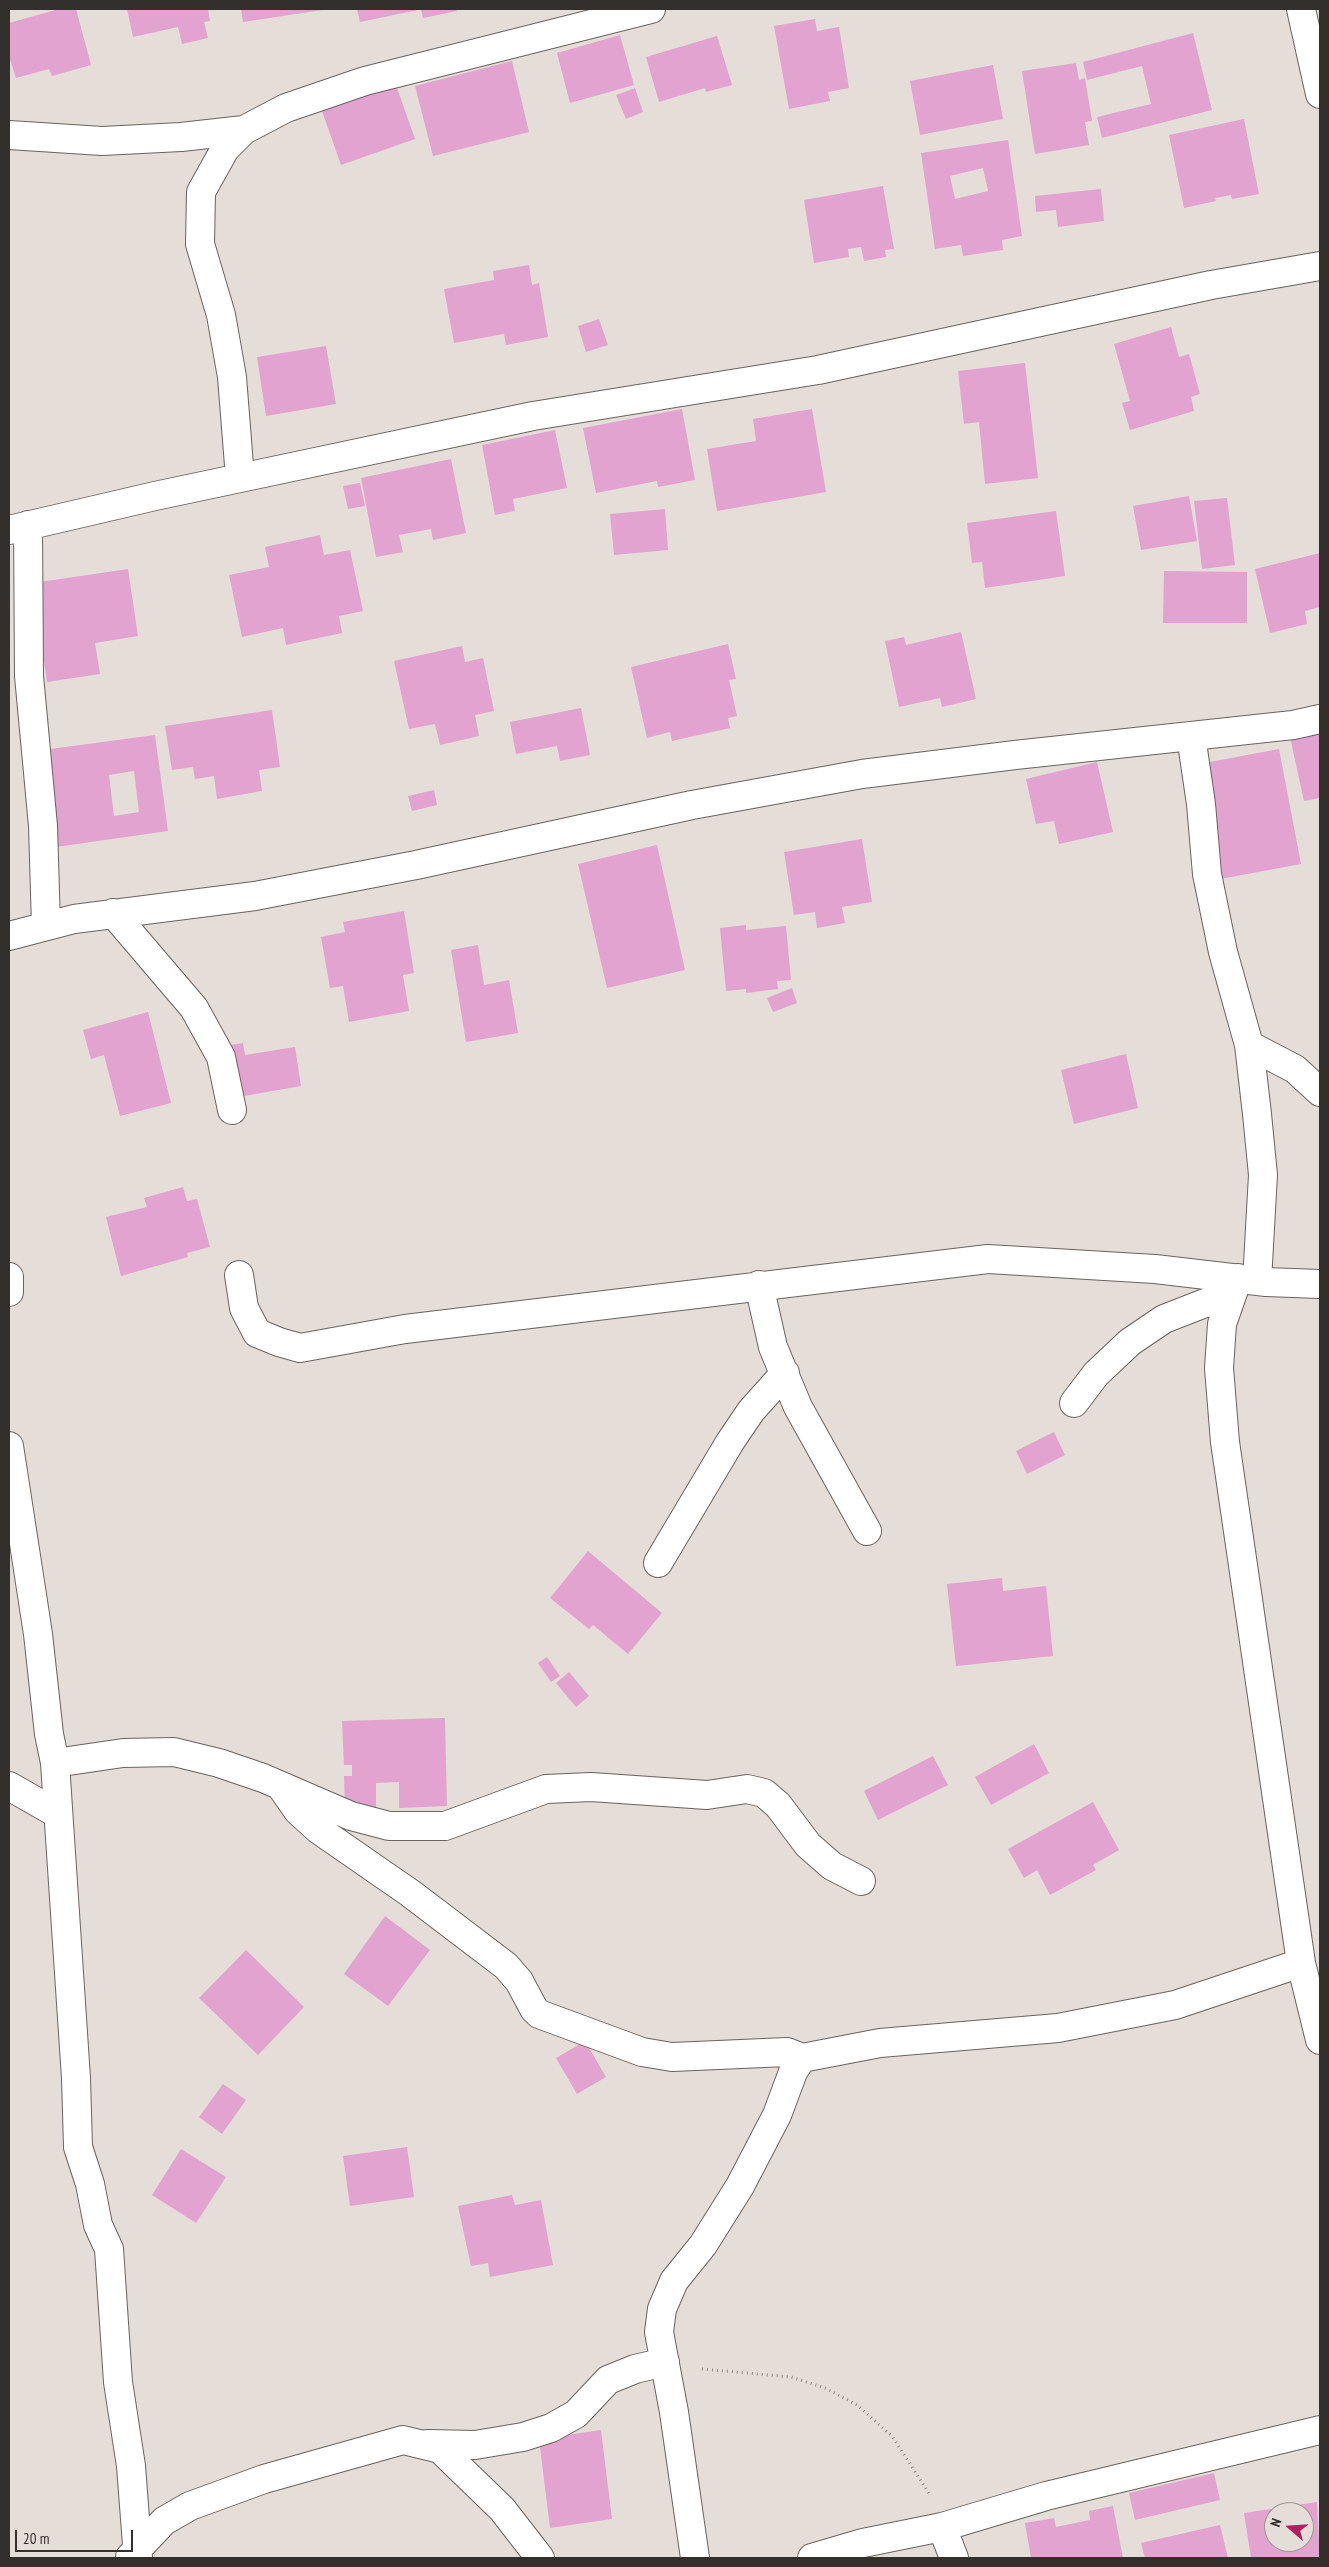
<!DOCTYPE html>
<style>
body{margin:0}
#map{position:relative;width:1329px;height:2567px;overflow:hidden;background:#e5ddd7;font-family:"PT Sans Narrow",sans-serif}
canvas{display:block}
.frame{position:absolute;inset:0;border:10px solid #322f2d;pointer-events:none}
.north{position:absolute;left:1264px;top:2502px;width:50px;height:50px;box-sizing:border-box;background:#e5ddd7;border:1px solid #9d9793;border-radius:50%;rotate:289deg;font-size:14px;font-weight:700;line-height:20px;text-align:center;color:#322f2d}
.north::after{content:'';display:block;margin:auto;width:18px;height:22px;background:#af215c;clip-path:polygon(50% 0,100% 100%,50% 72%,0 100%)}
.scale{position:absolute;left:15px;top:2530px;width:118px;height:22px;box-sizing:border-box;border:2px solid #322f2d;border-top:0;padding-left:6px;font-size:15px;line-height:18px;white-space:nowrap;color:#322f2d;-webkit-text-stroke:4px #e5ddd7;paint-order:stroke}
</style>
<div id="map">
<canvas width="1329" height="2567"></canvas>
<div class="frame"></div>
<div class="north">N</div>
<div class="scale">20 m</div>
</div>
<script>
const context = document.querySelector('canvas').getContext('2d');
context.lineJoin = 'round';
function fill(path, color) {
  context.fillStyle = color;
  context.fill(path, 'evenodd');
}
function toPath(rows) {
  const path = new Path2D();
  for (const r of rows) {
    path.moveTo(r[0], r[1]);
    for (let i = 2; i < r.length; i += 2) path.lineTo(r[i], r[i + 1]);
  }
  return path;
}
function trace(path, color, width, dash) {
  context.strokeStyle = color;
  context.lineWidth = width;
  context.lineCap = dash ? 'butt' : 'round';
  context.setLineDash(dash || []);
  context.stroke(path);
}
const building = toPath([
 [59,9,76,9,91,65,52,76,49,69,16,78,9,56,9,23],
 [127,9,208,9,210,21,204,22,208,38,182,44,178,27,133,37],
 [241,9,322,9,322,10,243,22],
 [357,9,418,9,418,10,360,22],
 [421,9,456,9,457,11,423,18],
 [815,19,817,31,839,27,849,88,828,92,830,101,789,109,774,26],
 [1193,33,1212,110,1102,138,1097,117,1151,104,1142,66,1087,80,1083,62],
 [620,35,634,85,570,103,557,53],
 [717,36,732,85,706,92,705,88,659,102,646,57],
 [512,61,529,132,433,156,415,86],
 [1076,63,1079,80,1085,78,1092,121,1085,122,1089,145,1035,154,1022,71],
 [993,65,1003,119,920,135,910,81],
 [396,85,415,139,341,165,322,111],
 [635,88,643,112,626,119,616,95],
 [1244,119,1259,194,1232,199,1231,195,1215,198,1216,201,1184,208,1169,135],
 [1008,140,1022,236,1002,240,1003,250,963,256,961,245,935,249,921,153],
 [983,168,988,191,955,199,950,176],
 [883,186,894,249,885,250,886,257,864,261,861,247,848,249,849,257,814,263,804,200],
 [1101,189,1104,221,1058,227,1056,210,1036,212,1035,196],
 [529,265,532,285,539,283,548,337,506,345,504,334,454,343,444,289,494,280,493,271],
 [599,319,608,345,586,352,578,326],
 [1171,327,1179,357,1189,354,1200,394,1191,397,1194,411,1130,430,1122,403,1130,401,1114,344],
 [326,346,336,404,266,416,257,357],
 [1025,363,1038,478,985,484,979,422,964,424,958,371],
 [682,409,695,480,658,487,657,481,596,493,583,428],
 [812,409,826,492,717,511,707,449,756,441,753,419],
 [555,430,567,488,513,499,515,511,495,515,482,445],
 [451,459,466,533,433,540,431,529,399,535,403,552,376,557,361,478],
 [360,483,365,506,348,509,343,486],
 [1189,496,1197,541,1141,550,1133,506],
 [1227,498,1235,565,1202,569,1194,501],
 [665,509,668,550,614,555,610,514],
 [1056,511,1065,576,985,588,982,562,972,563,967,523],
 [320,535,324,555,350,550,363,611,339,616,342,633,286,645,283,628,242,637,229,575,269,567,265,547],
 [1320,553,1320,607,1305,611,1307,624,1270,633,1255,569],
 [128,569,138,636,95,643,100,674,47,682,33,583],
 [1164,571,1247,572,1247,623,1163,623],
 [961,632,976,699,942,707,940,698,899,707,885,641,904,637,906,645],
 [728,644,736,679,729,680,737,716,728,718,730,728,672,741,670,732,647,738,631,667],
 [462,646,465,662,483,658,494,711,475,715,479,736,440,745,435,724,409,729,394,661],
 [581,708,590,755,560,761,557,746,516,754,510,722],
 [272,710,280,767,259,770,262,791,217,799,214,776,195,779,193,767,172,770,165,726],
 [1320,721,1320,798,1304,801,1288,728],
 [155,735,168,831,56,847,43,750],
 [134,771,139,812,114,816,109,775],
 [1279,749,1301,864,1215,880,1194,765],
 [1097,762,1113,832,1059,844,1054,821,1036,824,1026,779],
 [434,790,437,805,412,811,408,796],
 [862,839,872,902,842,907,845,923,817,928,815,912,794,915,784,852],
 [657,845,685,970,607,988,578,864],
 [404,911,414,973,403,975,409,1011,349,1022,343,986,330,988,321,937,345,932,343,922],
 [746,925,746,930,786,926,791,980,777,981,778,989,746,993,746,989,726,991,720,928],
 [478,945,484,985,509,980,518,1033,466,1042,451,950],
 [792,988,797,1003,773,1012,767,998],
 [148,1012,171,1103,120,1116,104,1055,91,1059,83,1030],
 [243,1043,245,1055,295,1047,301,1086,227,1099,218,1047],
 [1126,1054,1138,1108,1074,1124,1061,1070],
 [183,1187,187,1201,197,1199,210,1247,187,1253,188,1257,121,1276,106,1217,147,1207,144,1198],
 [1054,1432,1065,1455,1027,1474,1016,1451],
 [588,1551,662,1613,628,1654,593,1625,589,1629,550,1598],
 [1002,1578,1003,1591,1046,1586,1053,1656,956,1666,947,1584],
 [547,1657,560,1676,551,1682,538,1663],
 [569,1672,589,1696,576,1707,556,1683],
 [445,1718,447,1806,399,1808,399,1782,376,1783,376,1809,345,1810,344,1776,352,1776,352,1765,344,1765,342,1721],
 [1034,1744,1049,1773,991,1805,975,1777],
 [933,1756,948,1785,878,1820,864,1791],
 [1093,1802,1119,1850,1093,1865,1096,1870,1050,1895,1037,1870,1024,1878,1008,1849],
 [385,1916,430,1950,388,2006,344,1974],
 [246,1950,304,2007,258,2055,199,1998],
 [585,2041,606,2077,577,2094,556,2058],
 [223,2084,246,2100,222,2134,199,2117],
 [407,2147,414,2197,350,2206,343,2156],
 [181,2149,226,2177,196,2223,152,2195],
 [512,2195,515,2205,541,2200,553,2265,490,2277,488,2263,471,2266,458,2206],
 [601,2430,612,2519,550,2528,539,2439],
 [1214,2473,1220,2500,1135,2520,1129,2493],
 [1317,2502,1320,2558,1251,2558,1244,2513],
 [1274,2512,1304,2512,1304,2542,1274,2542],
 [1113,2506,1123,2558,1031,2558,1025,2523,1054,2518,1056,2527,1090,2520,1089,2511],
 [1220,2525,1228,2558,1145,2558,1141,2543]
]);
const path = toPath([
 [702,2369,791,2377,825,2388,857,2405,892,2436,930,2495]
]);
const minor = toPath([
 [1301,9,1320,94],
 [9,135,102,141,181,137,244,130],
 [240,478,232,377,221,315,200,244,201,192,225,149,244,130,286,108,365,81,651,9],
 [28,525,29,676,43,826,46,926],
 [9,530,155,496,533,416,818,370,1211,285,1320,266],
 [1191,736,1201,804,1207,874,1223,952,1249,1045,1257,1114,1263,1175,1257,1281],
 [113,913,194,1008,221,1057,232,1110],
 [9,936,74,919,255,896,416,865,692,805,862,774,1015,755,1293,725,1320,719],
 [1249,1045,1295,1069,1320,1092],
 [239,1275,244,1308,257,1333,279,1342,300,1348,405,1329,988,1259,1155,1269,1266,1282,1320,1284],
 [9,1277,9,1292],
 [1238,1278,1222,1324,1219,1368,1225,1442,1301,1963,1320,2040],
 [759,1285,773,1347,798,1407,867,1531],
 [1074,1403,1096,1374,1130,1342,1164,1319,1205,1303,1230,1301],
 [9,1446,38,1634,49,1734,55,1763,76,2078,78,2147,90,2184,98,2225,109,2249,118,2382,131,2466,138,2558],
 [658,1563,730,1442,751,1411,785,1373],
 [55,1763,123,1753,174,1752,219,1763,263,1778,351,1816,389,1826,445,1826,546,1789,591,1787,707,1795,747,1789,764,1793,778,1805,808,1845,832,1866,861,1881],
 [9,1786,58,1814],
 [282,1788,298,1811,319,1830,410,1893,506,1966,519,1981,534,2009,539,2014,642,2052,672,2057,787,2052,802,2058],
 [427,2444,475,2445,523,2437,551,2428,576,2414,608,2380,635,2369,665,2362],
 [942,2527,954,2558],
 [130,2557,164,2521,190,2506,264,2479,403,2440,440,2449,502,2509,540,2558],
 [695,2558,674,2412,659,2332,662,2309,674,2281,703,2245,740,2186,777,2115,793,2072,802,2058,880,2043,1058,2028,1175,2005,1301,1963],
 [812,2558,863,2543,942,2527,1046,2496,1320,2430]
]);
fill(building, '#e2a3d1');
trace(minor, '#6a635f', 30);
trace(path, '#8d8884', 3, [1, 4]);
trace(minor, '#fff', 28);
</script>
